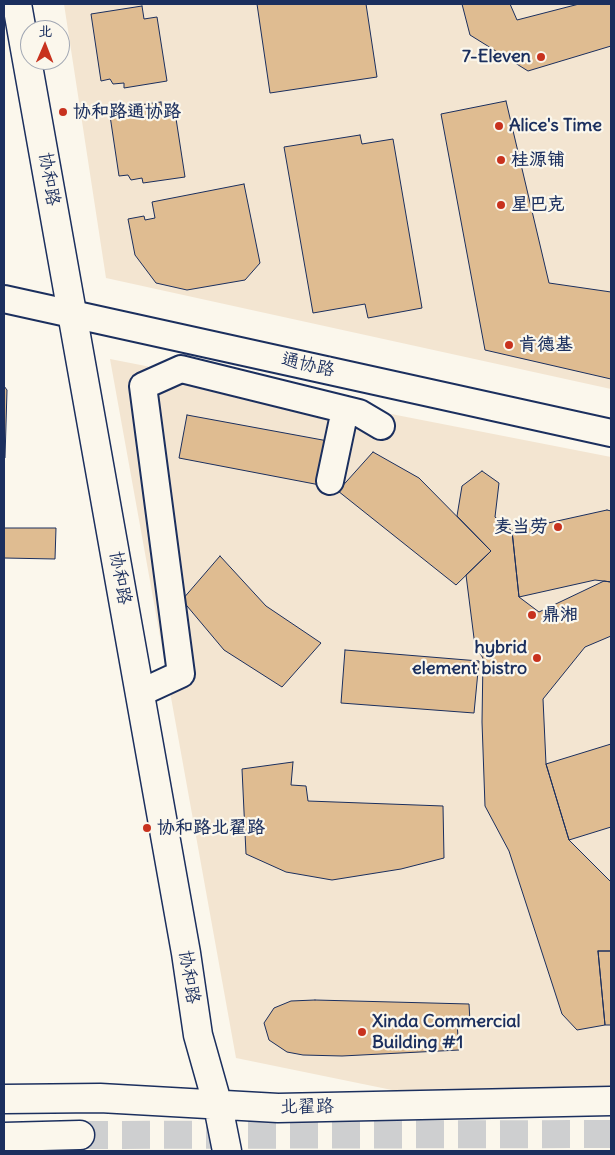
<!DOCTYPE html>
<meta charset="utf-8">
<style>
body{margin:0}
#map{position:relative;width:615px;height:1155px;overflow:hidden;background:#fbf7ec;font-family:Delius,"LXGW WenKai TC",sans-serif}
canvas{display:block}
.frame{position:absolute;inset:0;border:5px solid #1b2f5e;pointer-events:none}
.north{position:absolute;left:20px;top:20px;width:50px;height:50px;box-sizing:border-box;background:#fbf7ec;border:1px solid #a1a7b3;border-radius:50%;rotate:1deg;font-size:14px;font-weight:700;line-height:20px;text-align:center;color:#1b2f5e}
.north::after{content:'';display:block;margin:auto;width:18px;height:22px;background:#c8321e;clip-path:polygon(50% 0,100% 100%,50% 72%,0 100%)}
</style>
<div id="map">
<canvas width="615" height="1155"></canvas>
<div class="frame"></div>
<div class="north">北</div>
</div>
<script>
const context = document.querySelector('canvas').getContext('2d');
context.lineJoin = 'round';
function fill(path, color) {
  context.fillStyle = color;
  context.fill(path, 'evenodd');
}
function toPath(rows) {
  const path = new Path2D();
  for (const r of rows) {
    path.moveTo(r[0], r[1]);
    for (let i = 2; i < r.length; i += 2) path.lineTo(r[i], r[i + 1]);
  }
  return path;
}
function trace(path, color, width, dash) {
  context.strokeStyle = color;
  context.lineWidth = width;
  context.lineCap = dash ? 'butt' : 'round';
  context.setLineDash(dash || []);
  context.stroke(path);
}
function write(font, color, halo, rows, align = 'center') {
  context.font = font + ' Delius,"LXGW WenKai TC",sans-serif';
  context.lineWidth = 4.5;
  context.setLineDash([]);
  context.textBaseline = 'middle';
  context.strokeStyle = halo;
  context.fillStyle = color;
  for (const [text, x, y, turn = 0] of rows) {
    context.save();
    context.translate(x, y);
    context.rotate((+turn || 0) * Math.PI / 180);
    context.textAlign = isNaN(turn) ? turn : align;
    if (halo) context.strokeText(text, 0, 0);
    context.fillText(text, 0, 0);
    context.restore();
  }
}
const built = toPath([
 [64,4,611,4,611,389,106,278],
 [110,359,611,457,611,1090,392,1090,236,1058]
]);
const building = toPath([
 [257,4,366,4,377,77,270,93,257,4],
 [462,4,510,4,517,20,579,4,611,4,611,46,528,71,470,35,462,4],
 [142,6,144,19,157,17,167,81,124,88,124,83,113,84,110,79,101,81,91,14,142,6],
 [506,101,549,283,611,292,611,379,485,350,441,114,506,101],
 [161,102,162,114,175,112,185,177,143,183,142,178,131,180,128,175,119,176,109,109,161,102],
 [360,135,362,144,393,139,422,308,368,318,365,304,313,313,284,147,360,135],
 [244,184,260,263,245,280,187,290,156,283,135,255,128,219,144,216,145,220,155,218,152,202,244,184],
 [4,386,7,390,5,458,4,458,4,386],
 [187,415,328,441,320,485,179,458,187,415],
 [373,452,419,478,491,551,456,585,338,491,373,452],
 [482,471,499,483,495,517,512,531,519,597,539,612,604,581,611,582,611,636,585,647,543,699,546,764,569,840,611,882,611,951,598,951,605,1025,577,1030,562,1014,509,851,485,806,482,722,483,658,475,646,466,575,491,551,457,516,462,486,482,471],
 [607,510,611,511,611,582,595,580,519,597,512,531,607,510],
 [4,528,56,528,55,559,4,558,4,528],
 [220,556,266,606,321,643,282,687,224,650,182,600,220,556],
 [345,650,479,661,474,713,341,703,345,650],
 [611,744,611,827,569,840,546,764,611,744],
 [293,762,291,785,306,786,308,801,443,806,444,858,401,869,332,880,286,872,246,854,242,769,293,762],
 [598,951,611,951,611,1025,605,1025,598,951],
 [315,1000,469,1004,470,1022,457,1023,459,1050,342,1056,303,1055,287,1052,269,1040,264,1023,274,1008,291,1001,315,1000]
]);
const highwayTunnel = toPath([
 [80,1135,611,1134]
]);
const minor = toPath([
 [4,299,611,433],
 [330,481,345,410],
 [140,693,181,674,143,386,181,369,359,413,381,426]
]);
const major = toPath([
 [17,4,186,953,198,1035,218,1106,227,1151],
 [4,1099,100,1098,278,1108,611,1101]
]);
const highway = toPath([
 [4,1137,80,1135]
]);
const markers = [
 [541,57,5,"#c8321e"],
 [63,112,5,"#c8321e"],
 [499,126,5,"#c8321e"],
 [501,160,5,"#c8321e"],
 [501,205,5,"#c8321e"],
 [509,345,5,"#c8321e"],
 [558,527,5,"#c8321e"],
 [532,615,5,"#c8321e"],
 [537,658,5,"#c8321e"],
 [147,828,5,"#c8321e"],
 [362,1032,5,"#c8321e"]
];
const poiNames = [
 ["7-Eleven",531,57,"right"],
 ["协和路通协路",73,112],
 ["Alice's Time",509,126],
 ["桂源铺",511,160],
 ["星巴克",511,205],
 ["肯德基",519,345],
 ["麦当劳",548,527,"right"],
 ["鼎湘",542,615],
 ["hybrid",527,648,"right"],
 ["element bistro",527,669,"right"],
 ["协和路北翟路",157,828],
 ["Xinda Commercial",372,1022],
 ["Building #1",372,1043]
];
const streetNames = [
 ["协和路",49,179,81],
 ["通协路",308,365,13],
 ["协和路",120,578,80],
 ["协和路",189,977,81],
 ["北翟路",307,1107,-1]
];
fill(built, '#f3e5d1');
fill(building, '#dfbc91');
trace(building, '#1b2f5e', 1);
trace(highwayTunnel, '#cecfd0', 28, [28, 14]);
trace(minor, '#1b2f5e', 30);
trace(major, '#1b2f5e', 31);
trace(highway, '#1b2f5e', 31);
trace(minor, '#fbf7ec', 26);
trace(major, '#fbf7ec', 28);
trace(highway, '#fbf7ec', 28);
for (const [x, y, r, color] of markers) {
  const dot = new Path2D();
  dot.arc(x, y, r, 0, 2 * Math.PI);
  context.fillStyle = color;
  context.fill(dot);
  trace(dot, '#fbf7ec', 2);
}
write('bold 18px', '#1b2f5e', '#fbf7ec', poiNames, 'left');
write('18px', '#1b2f5e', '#fbf7ec', streetNames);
</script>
